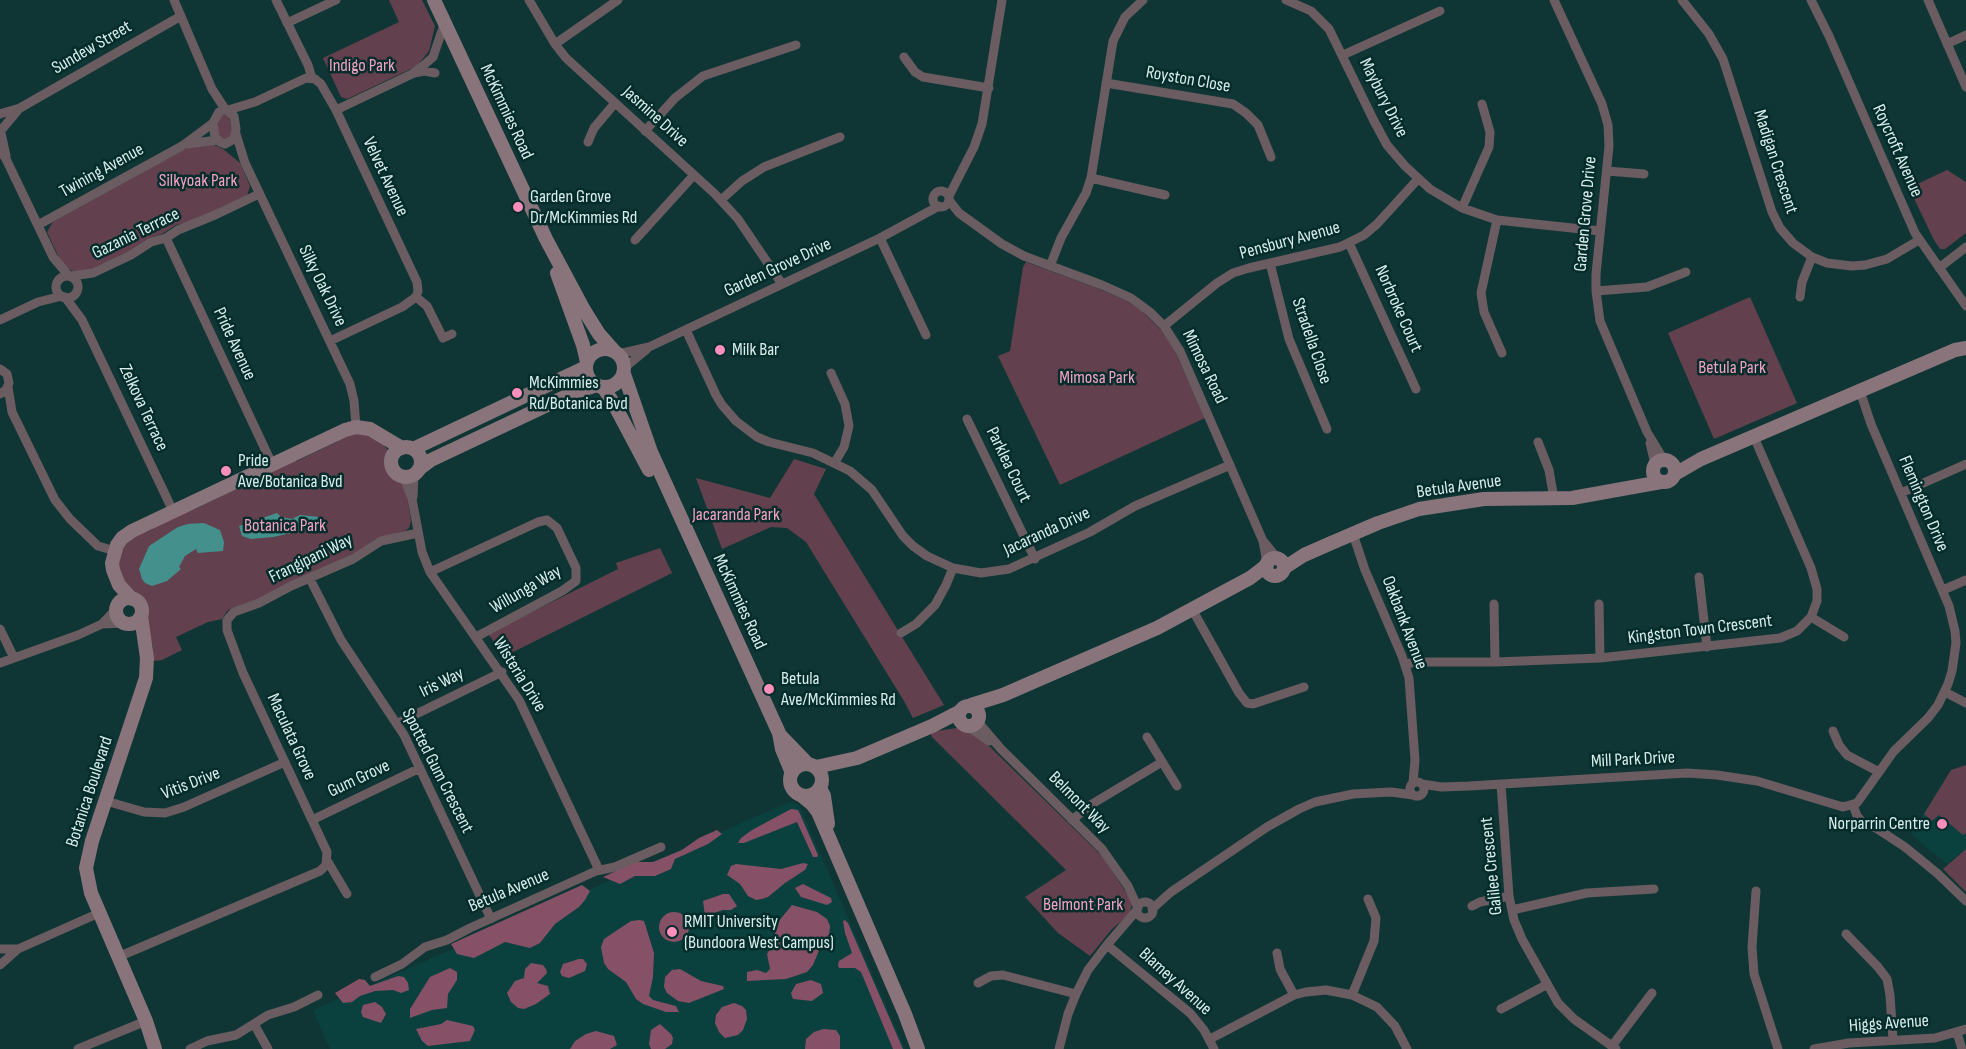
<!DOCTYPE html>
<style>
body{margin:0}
canvas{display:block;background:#0f3634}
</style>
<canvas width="1966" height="1049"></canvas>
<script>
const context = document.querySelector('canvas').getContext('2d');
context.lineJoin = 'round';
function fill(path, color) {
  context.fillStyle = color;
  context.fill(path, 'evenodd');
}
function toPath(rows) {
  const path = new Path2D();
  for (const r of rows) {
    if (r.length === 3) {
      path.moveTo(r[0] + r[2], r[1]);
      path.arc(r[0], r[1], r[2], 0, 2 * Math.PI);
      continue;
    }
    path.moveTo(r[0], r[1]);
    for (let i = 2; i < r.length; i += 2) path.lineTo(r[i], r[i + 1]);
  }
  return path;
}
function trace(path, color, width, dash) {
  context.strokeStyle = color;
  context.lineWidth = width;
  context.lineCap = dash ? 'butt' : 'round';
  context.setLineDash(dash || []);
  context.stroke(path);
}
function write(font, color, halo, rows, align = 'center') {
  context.font = font + ' "Sofia Sans Condensed",sans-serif';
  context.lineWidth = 5;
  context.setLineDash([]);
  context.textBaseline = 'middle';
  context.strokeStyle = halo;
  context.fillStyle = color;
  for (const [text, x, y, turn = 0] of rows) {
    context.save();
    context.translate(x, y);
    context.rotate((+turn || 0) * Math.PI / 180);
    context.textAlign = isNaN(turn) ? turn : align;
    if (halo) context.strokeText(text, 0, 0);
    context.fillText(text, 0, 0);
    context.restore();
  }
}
const built = toPath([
 [1943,782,1966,805,1966,849,1947,864,1911,834],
 [790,802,799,805,905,1049,330,1049,313,1010]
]);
const green = toPath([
 [389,0,422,0,435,26,429,51,417,66,347,99,341,97,323,58,399,22],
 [223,113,229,117,232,130,230,138,223,140,219,135,217,128,220,117],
 [212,144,223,149,240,163,250,186,247,196,198,220,176,225,162,234,149,238,130,251,87,271,74,272,62,264,47,232,53,222,187,148],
 [1947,170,1966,182,1966,233,1945,249,1940,249,1934,240,1909,188],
 [1026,262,1097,288,1127,301,1141,310,1162,331,1174,349,1205,418,1060,485,998,356,1010,351,1023,267],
 [1750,297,1797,403,1714,439,1668,333],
 [361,432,381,441,387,449,391,469,402,482,406,490,411,521,409,528,405,531,374,540,357,552,262,598,232,608,227,611,222,619,208,622,176,637,182,650,162,660,153,661,153,648,144,608,140,600,129,591,117,565,123,545,137,534,139,535,153,529,154,526,193,508,195,509,295,460,297,461,338,441,340,438],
 [794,459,826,469,814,494,944,705,913,718,904,701,806,542,787,528,771,527,722,549,696,478,770,498],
 [660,548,672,573,505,656,488,634,618,569,616,563],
 [957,728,972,733,987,744,1103,857,1127,894,1132,904,1130,914,1112,929,1090,956,1058,933,1025,897,1066,870,932,737,930,732],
 [1966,765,1966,833,1963,835,1939,815,1932,821,1924,814,1951,770],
 [1966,849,1966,892,1943,869]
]);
const forest = toPath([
 [791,809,798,810,800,814,818,855,817,857,813,857,797,822,744,843,738,843,741,838,752,830],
 [717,830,722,834,708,844,675,859,671,869,655,876,635,876,620,884,603,877,636,862,653,862,682,850,699,838],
 [803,863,808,864,805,870,785,883,768,897,762,899,756,900,748,896,740,884,727,875,731,866,736,864,781,869],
 [803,884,831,898,832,902,827,905,801,897,795,888],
 [582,885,590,891,585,900,579,907,555,924,540,943,530,948,505,942,474,958,457,954,451,944],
 [723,894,729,894,737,906,731,910,723,910,705,916,703,901],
 [792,905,817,912,827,919,830,926,829,937,820,948,813,965,807,972,786,979,747,981,747,972,757,970,766,973,770,969,767,954,772,946,778,922],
 [674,927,15],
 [640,920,644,921,654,953,653,977,649,996,653,1000,676,1006,679,1012,666,1012,643,1004,636,999,626,982,608,969,604,963,601,947,604,939,631,921],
 [845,920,848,923,903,1049,893,1049,861,972,855,968,839,968,838,965,839,961,852,953,845,933,843,921],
 [579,959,583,959,587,964,585,971,569,978,562,976,560,972,563,964],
 [531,963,543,965,546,969,547,973,537,983,548,986,550,994,536,1004,524,1009,518,1008,511,1002,507,993,515,981,524,978,525,969],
 [450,968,457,972,457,980,448,994,447,1008,432,1010,410,1018,410,1009,430,977],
 [680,969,701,981,723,986,724,989,689,1003,678,1001,667,993,664,987,665,977,672,970],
 [398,976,404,977,408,983,409,990,401,993,393,990,375,991,360,996,352,1002,343,1003,335,993,359,979,365,980,370,986],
 [811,980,821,984,823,993,812,1001,793,999,791,993,796,984],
 [375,1002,382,1007,386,1014,381,1023,363,1017,361,1012,363,1005],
 [734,1003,742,1006,746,1010,747,1019,743,1030,738,1035,725,1038,719,1032,715,1023,716,1015,722,1007],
 [447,1020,473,1026,475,1030,470,1041,428,1046,422,1041,416,1029,441,1024],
 [660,1024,671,1034,673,1038,672,1044,665,1049,651,1049,649,1044,651,1030],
 [823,1029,836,1030,840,1036,840,1049,805,1049,806,1039,814,1032],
 [596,1031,614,1036,617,1045,610,1049,570,1049,575,1041,586,1034]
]);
const water = toPath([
 [277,513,281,517,292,519,300,515,320,517,323,524,320,530,310,529,273,537,251,539,242,536,239,526],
 [204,523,220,530,224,542,223,551,198,553,196,549,185,556,179,567,181,569,167,581,152,586,145,583,142,579,139,569,149,546,178,527,188,524]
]);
const street = toPath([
 [174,0,212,89,225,109],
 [276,0,308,65,312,78],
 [529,0,555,44,566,58,715,194,738,219,782,284],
 [1286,0,1311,11,1329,29,1374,121,1387,145,1405,166,1430,189,1462,208,1497,220,1600,231],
 [1554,0,1602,104,1608,125,1609,146,1596,274,1596,291,1600,321,1647,432,1664,460],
 [1682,0,1709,34,1723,59,1772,212,1780,228,1793,243,1812,257,1827,263,1852,266,1865,265,1887,259,1919,240],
 [1811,0,1829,36,1915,233,1966,306],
 [1928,0,1966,87],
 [287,23,336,0],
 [555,44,618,0],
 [1947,44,1966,35],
 [1343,55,1440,11],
 [904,57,915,72,923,77,989,88],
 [414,73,425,71,435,73],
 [1106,83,1233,104,1246,113,1258,125,1271,157],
 [225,109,234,116,236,129,234,139,225,144,220,142,215,137,213,123,219,112,225,109],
 [228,110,255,102,306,78,315,79,321,84,336,110,417,282,418,291,416,297,427,306,443,338,452,334],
 [336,110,412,74,423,66,433,57,445,22],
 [0,114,20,108,181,16],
 [3,128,18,110],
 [645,131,675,98,703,76,796,45],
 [1,133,6,156],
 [236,134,245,163,350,384,354,401,356,427],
 [588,142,594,128,615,103],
 [187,144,217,140],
 [0,150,6,159,53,257,69,276],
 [1607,171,1644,174],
 [1091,178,1165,195],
 [941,199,8],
 [949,196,974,147,982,124,1002,0],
 [721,200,742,181,764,167,840,137],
 [949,200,959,213,1002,244,1024,256,1102,285,1131,298,1150,312,1164,326,1180,351,1263,541,1267,563],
 [1462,208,1489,147,1490,132,1482,104],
 [1497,220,1481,293,1484,312,1502,353],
 [38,225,182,146,213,123],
 [166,238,272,464],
 [880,238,926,335],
 [635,240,694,175],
 [1349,243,1416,389],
 [1270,263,1289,339,1327,429],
 [1050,266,1061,238,1086,193,1091,178,1113,41,1125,17,1143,0],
 [1939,268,1966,247],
 [71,276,93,273,131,255,151,242,166,238,178,230,215,215,259,194],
 [67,287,11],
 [1596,291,1647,287,1686,272],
 [65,297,82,320,173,511],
 [1800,297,1802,282,1812,257],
 [0,320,38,302,62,296],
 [1164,326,1217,283,1233,273,1249,268,1340,247,1364,235,1377,224,1418,179],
 [686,330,716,395,722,405,736,421,757,437,769,442,813,453,850,471,872,490,903,536,913,546,927,556,953,568,981,573,1009,569,1090,532,1135,506,1230,465],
 [330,341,402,307,416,297],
 [618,354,649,347,880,238,939,206],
 [624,368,647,349],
 [0,369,7,374,9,383,6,390,0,394],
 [831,373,845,404,849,426,844,447,835,462],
 [8,387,12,412,55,500,70,519,98,546,115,551],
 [967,419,1035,559],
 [1538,442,1549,470,1554,499],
 [1650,443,1655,464],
 [404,477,412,499,422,552,430,572,519,700,599,870],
 [1901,493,1966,464],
 [413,497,414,475],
 [1353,534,1365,570,1402,656,1409,678,1415,760,1413,783],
 [1265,543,1277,558],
 [430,572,538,522,547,520,557,528,576,568,576,581,562,591,476,637],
 [1699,577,1707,647],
 [310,579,341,640,404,735,491,919],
 [1943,590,1966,580],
 [1494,604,1495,662],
 [1599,604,1600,658],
 [1192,609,1239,693,1247,703,1253,704,1304,687],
 [1811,617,1844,637],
 [102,624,118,607],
 [0,629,14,658],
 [901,633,916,624,935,605,946,585,953,568],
 [0,663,78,635,102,624,126,623],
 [1405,664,1419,662,1495,662,1600,658,1780,638,1797,631,1811,617,1817,601,1817,589,1811,568,1754,437],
 [1945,692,1966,703],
 [978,722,1001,749,1102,849,1128,886,1138,908],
 [398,723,502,672],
 [967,726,989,741],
 [1833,731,1839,745,1847,755,1879,772],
 [1147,737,1177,786],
 [1417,789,7],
 [1422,784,1441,787,1469,786,1687,773,1717,775,1757,781,1843,807,1857,803,1894,751,1928,718,1938,705,1948,684,1952,671,1956,643,1955,631,1949,606,1871,424,1860,391],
 [1501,784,1509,896,1514,920,1522,939,1558,1003,1574,1019,1616,1049],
 [106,801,144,812,165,813,184,807,285,762],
 [1853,805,1857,816,1865,825,1876,828,1905,847,1938,874,1966,901],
 [312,820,420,768],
 [1072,820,1092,804,1162,762],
 [328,862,347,894],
 [1756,891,1752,947,1754,974,1778,1049],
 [1145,910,8],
 [1472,906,1480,902,1509,896],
 [1152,909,1171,892,1267,827,1299,809,1315,802,1353,794,1391,792,1413,795],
 [1512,910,1587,893,1654,889],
 [1846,934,1878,967,1887,979,1890,995,1893,1040],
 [1107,945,1190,1013,1204,1030,1214,1049],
 [0,949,18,949],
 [1277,953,1280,969,1294,995],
 [118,957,320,871,326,865,327,852,243,673,227,630,227,620,234,612,259,603,291,586,353,559,381,541,418,533],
 [0,965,18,949,99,913],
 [375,977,402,964,425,947,447,940,470,928,596,871,615,867,661,847],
 [978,983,991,976,1003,975,1076,994],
 [1352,995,1374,941,1376,918,1368,899],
 [1501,1009,1546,985],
 [254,1024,268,1049],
 [1957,1033,1962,1049],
 [1210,1039,1294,995,1306,992,1326,990,1352,995,1377,1007,1395,1026,1407,1049],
 [1612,1046,1652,993],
 [78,1049,146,1021],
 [190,1049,207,1041,236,1035,268,1015,294,1007,318,995],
 [1059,1049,1068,1014,1076,994,1088,970,1107,945,1137,910],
 [1814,1049,1849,1043,1935,1038,1966,1029]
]);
const secondary = toPath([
 [434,0,546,239,584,310,599,334,614,351],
 [557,273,583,345,587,362],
 [605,368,19],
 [624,374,651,452,779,733,782,749,792,773],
 [603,387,614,404,649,470],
 [406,462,15],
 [413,449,586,367],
 [1664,471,11],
 [419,469,431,460,575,392,597,385],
 [1675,474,1701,459,1955,350,1966,348],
 [1275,567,9],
 [1284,568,1304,555,1329,544,1378,523,1419,509,1484,499,1572,498,1661,482],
 [129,611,13],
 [132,599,119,585,113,570,112,563,117,545,122,538,132,531,345,430,356,427,370,429,402,448],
 [141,616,147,658,146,678,92,841,86,868,91,893,146,1021,155,1049],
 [971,705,1003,695,1157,628,1250,578,1267,565],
 [969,716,10],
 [780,735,808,764],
 [806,780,16],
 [816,767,857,758,932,726,959,712],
 [820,788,824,796,828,824],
 [801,795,812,804,818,812,905,1014,918,1049]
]);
const markers = [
 [518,207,6,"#fe8ebc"],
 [720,350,6,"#fe8ebc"],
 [517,393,6,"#fe8ebc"],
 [226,471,6,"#fe8ebc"],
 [769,689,6,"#fe8ebc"],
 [1942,824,6,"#fe8ebc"],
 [672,932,6,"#fe8ebc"]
];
const streetNames = [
 ["Sundew Street",92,48,-30],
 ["Royston Close",1188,80,10],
 ["Maybury Drive",1383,98,63],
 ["McKimmies Road",506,112,65],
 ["Jasmine Drive",655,117,42],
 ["Roycroft Avenue",1897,151,66],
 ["Madigan Crescent",1775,162,72],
 ["Twining Avenue",102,171,-29],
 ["Velvet Avenue",385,177,65],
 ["Garden Grove Drive",1586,214,-85],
 ["Gazania Terrace",136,234,-26],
 ["Pensbury Avenue",1290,241,-15],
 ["Garden Grove Drive",778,268,-25],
 ["Silky Oak Drive",322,286,64],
 ["Norbroke Court",1398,309,66],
 ["Stradella Close",1311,341,71],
 ["Pride Avenue",234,344,65],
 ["Mimosa Road",1204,367,64],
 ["Zelkova Terrace",143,408,65],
 ["Parklea Court",1008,465,64],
 ["Betula Avenue",1459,487,-8],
 ["Flemington Drive",1923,504,67],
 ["Jacaranda Drive",1047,532,-25],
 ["Frangipani Way",311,559,-26],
 ["Willunga Way",526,590,-30],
 ["McKimmies Road",739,602,65],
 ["Oakbank Avenue",1404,623,69],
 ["Kingston Town Crescent",1700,630,-7],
 ["Wisteria Drive",519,675,58],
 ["Iris Way",442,683,-26],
 ["Maculata Grove",291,737,65],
 ["Mill Park Drive",1633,760,-3],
 ["Spotted Gum Crescent",437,771,63],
 ["Gum Grove",359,779,-25],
 ["Vitis Drive",191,784,-21],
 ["Botanica Boulevard",90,792,-72],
 ["Belmont Way",1079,803,45],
 ["Galilee Crescent",1492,866,-96],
 ["Betula Avenue",509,891,-23],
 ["Blamey Avenue",1175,982,42],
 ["Higgs Avenue",1889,1024,-4]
];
const parkNames = [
 ["Indigo Park",362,66],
 ["Silkyoak Park",198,181],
 ["Betula Park",1732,368],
 ["Mimosa Park",1097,378],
 ["Jacaranda Park",736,515],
 ["Botanica Park",285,526],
 ["Belmont Park",1083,905]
];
const poiNames = [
 ["Garden Grove",530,197],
 ["Dr/McKimmies Rd",530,218],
 ["Milk Bar",732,350],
 ["McKimmies",529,383],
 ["Rd/Botanica Bvd",529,404],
 ["Pride",238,461],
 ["Ave/Botanica Bvd",238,482],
 ["Betula",781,679],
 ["Ave/McKimmies Rd",781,700],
 ["Norparrin Centre",1930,824,"right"],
 ["RMIT University",684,922],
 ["(Bundoora West Campus)",684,943]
];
fill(built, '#0a403e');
fill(green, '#63404d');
fill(forest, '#865166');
fill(water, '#43908c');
trace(street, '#6a5c61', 9);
trace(secondary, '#8a747c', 14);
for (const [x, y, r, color] of markers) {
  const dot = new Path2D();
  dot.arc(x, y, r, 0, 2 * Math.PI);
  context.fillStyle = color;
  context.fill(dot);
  trace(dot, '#032c2a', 2);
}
write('18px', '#d9edec', '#032c2a', streetNames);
write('18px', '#f6a2c3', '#032c2a', parkNames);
write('18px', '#d9edec', '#032c2a', poiNames, 'left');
</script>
